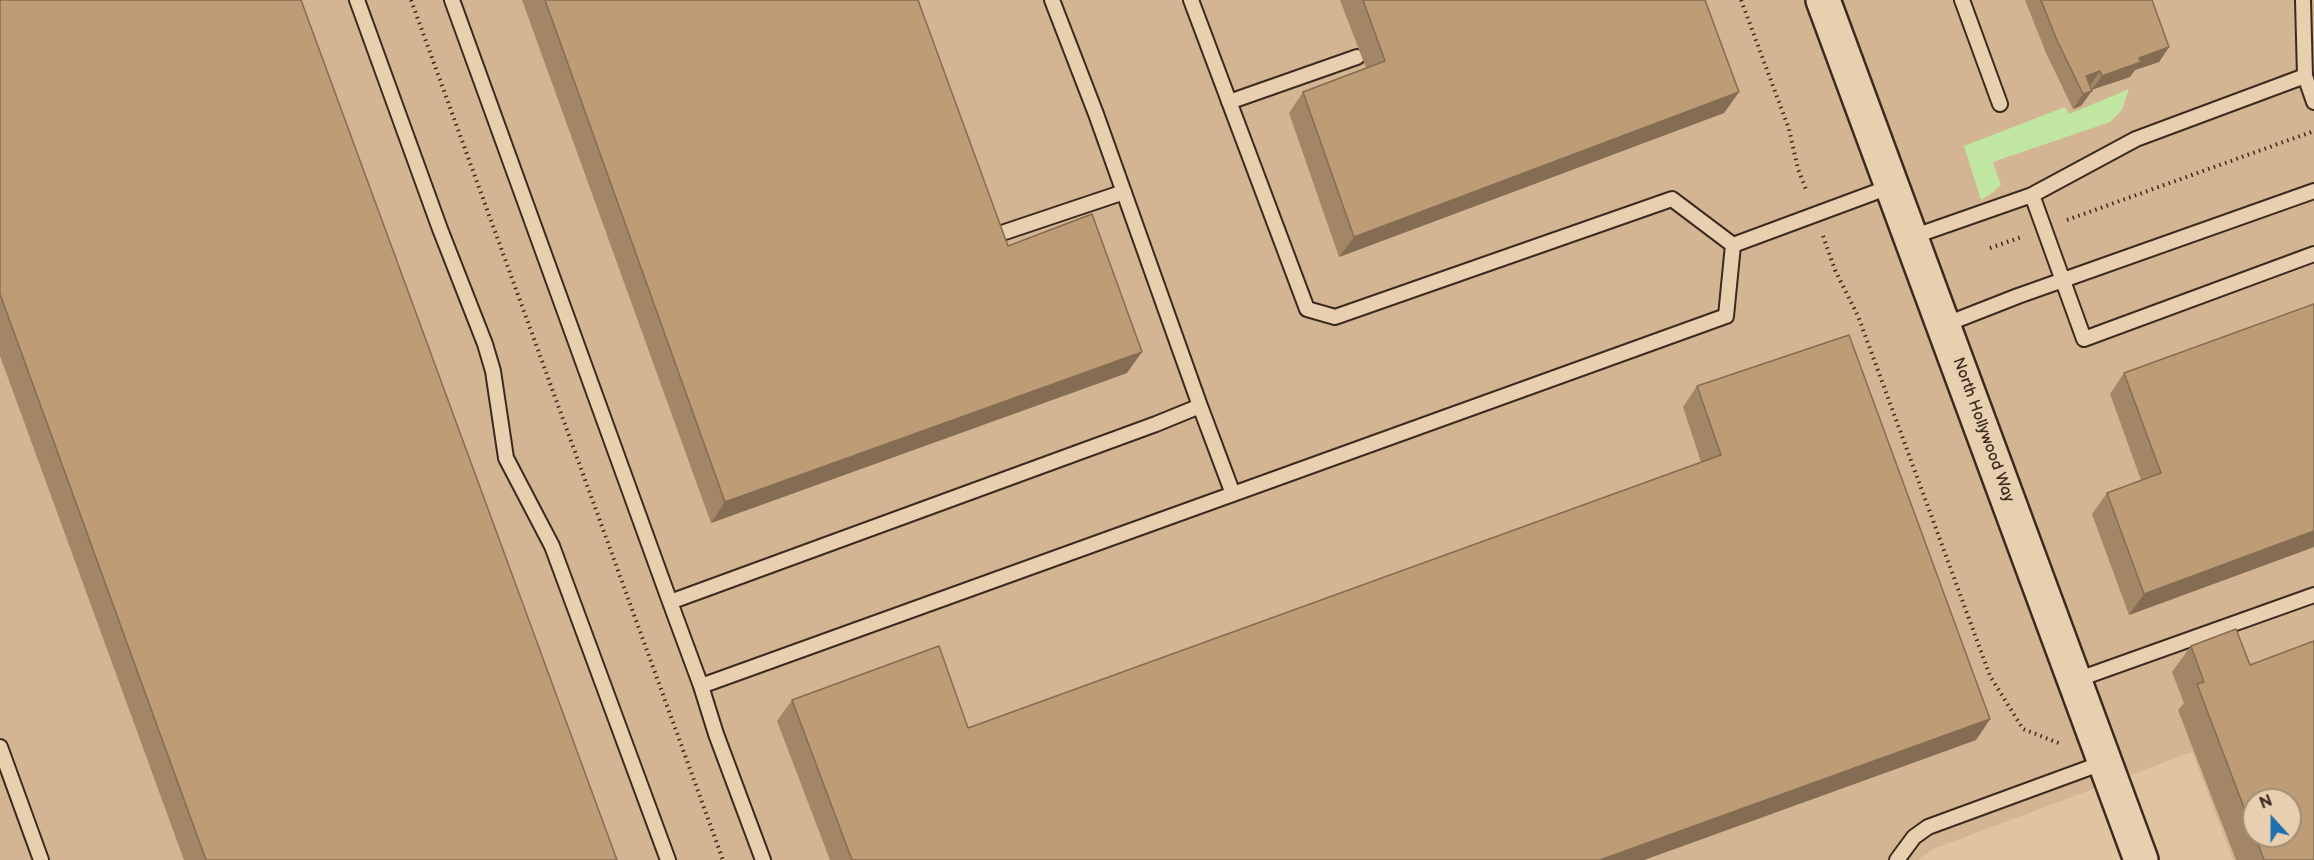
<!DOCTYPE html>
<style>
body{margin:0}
#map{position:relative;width:2314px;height:860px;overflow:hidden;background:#e0c4a2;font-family:"Balsamiq Sans",sans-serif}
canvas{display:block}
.north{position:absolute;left:2242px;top:788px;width:60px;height:60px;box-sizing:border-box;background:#e8cfb0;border:2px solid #a38d76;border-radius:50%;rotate:339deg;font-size:16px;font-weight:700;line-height:24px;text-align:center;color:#3b2a1e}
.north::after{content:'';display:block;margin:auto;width:21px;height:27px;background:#1f6fb2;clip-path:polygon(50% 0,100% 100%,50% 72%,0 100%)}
</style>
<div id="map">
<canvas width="2314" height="860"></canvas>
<div class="north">N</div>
</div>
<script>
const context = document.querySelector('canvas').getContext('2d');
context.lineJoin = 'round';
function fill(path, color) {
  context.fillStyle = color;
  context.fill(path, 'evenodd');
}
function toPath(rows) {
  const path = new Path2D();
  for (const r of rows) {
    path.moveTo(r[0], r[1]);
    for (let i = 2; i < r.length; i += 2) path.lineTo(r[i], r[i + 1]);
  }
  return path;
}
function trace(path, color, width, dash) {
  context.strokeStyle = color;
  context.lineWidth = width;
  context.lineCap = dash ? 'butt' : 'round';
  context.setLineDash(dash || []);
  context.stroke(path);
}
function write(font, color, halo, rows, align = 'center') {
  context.font = font + ' "Balsamiq Sans",sans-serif';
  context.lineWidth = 5;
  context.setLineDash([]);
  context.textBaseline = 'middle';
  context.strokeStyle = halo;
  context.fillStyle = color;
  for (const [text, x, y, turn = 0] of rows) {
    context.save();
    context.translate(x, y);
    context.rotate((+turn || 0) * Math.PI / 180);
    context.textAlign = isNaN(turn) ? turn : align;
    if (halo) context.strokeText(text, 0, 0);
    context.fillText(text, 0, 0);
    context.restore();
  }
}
const built = toPath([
 [0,0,2314,0,2314,860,2233,860,2192,752,1933,849,1918,860,0,860],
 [2254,800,2290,800,2290,836,2254,836]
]);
const green = toPath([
 [2129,89,2122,110,2110,122,1993,162,2001,185,1992,193,1981,200,1964,146,2065,107,2069,114]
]);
const path = toPath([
 [411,0,723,860],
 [1741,0,1789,129,1798,169,1807,192],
 [2067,220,2314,131],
 [1823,236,1835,270,1858,316,1990,676,2023,729,2061,744],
 [1990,248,2024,236]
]);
const lane = toPath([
 [357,0,440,229,485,344,493,371,506,458,552,546,668,860],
 [452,0,670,602,1156,424,1200,406,1096,114,1052,0],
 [1191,0,1307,309,1335,317,1672,199,1733,245],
 [1962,0,2000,104],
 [2303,0,2305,76],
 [1229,102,1357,57],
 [2032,195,2084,339,2314,254],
 [990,237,1124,192],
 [1912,237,2032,195,2136,139,2305,76,2314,102],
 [1944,325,2018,296,2314,191],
 [1200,406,1233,494,1726,316,1733,245,1892,186],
 [670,602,701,686,1233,494],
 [2076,680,2314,595],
 [701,686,716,734,763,860],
 [0,747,41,860],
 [1897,860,1914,837,1928,827,2105,762]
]);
const secondary = toPath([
 [1823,0,2141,860]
]);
const wall = toPath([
 [0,0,617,860,184,860,0,356],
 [522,0,918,0,1008,246,1127,373,711,523],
 [1340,0,1705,0,1739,92,1724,113,1339,257,1289,113,1303,92,1366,68],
 [2025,0,2152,0,2169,47,2159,62,2135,70,2130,77,2091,90,2081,106,2073,109,2046,53],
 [2124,373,2314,547,2129,615,2092,514,2107,493,2141,480,2110,394],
 [1697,386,1990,719,1976,740,1644,860,830,860,777,721,792,700,968,728,1701,462,1683,407],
 [2191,646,2250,665,2314,860,2236,860,2178,710,2184,703,2172,672],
 [2254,800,2290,836,2254,836]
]);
const shadedWall = toPath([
 [2169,47,2159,62,2135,70,2130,77,2091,90,2102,76,2139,58],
 [2100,71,2090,86,2086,76],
 [2092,91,2081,106,2073,109,2083,94],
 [1739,92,1724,113,1339,257,1354,237],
 [1142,352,1127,373,711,523,725,502],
 [2314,531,2314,547,2129,615,2144,594],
 [1990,719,1976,740,1644,860,1600,860]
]);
const building = toPath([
 [0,0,301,0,617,860,206,860,0,294,0,0],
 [545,0,918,0,1008,246,1092,214,1142,352,725,502,545,0],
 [1363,0,1705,0,1739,92,1354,237,1303,92,1385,61,1363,0],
 [2041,0,2152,0,2169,47,2139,58,2141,62,2102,76,2100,71,2086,76,2092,91,2083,94,2056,38,2041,0],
 [2314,304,2314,531,2144,594,2107,493,2161,473,2124,373,2314,304],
 [1849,335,1990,719,1600,860,852,860,792,700,939,646,968,728,1721,455,1697,386,1849,335],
 [2236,629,2250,665,2314,641,2314,860,2264,860,2255,836,2290,836,2290,800,2254,800,2254,834,2197,684,2204,682,2191,646,2236,629]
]);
const streetNames = [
 ["North Hollywood Way",1983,430,70]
];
fill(built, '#d3b593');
fill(green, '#c1e6a1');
trace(lane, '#3b2a1e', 18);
trace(secondary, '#3b2a1e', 38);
trace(path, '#3b2a1e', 4, [1.5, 4.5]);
trace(lane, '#e8cfb0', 14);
trace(secondary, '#e8cfb0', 33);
fill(wall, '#a38665');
fill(shadedWall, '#846d53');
fill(building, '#bd9c76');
trace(building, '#846d53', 1.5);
write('16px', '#3b2a1e', '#e8cfb0', streetNames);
</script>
